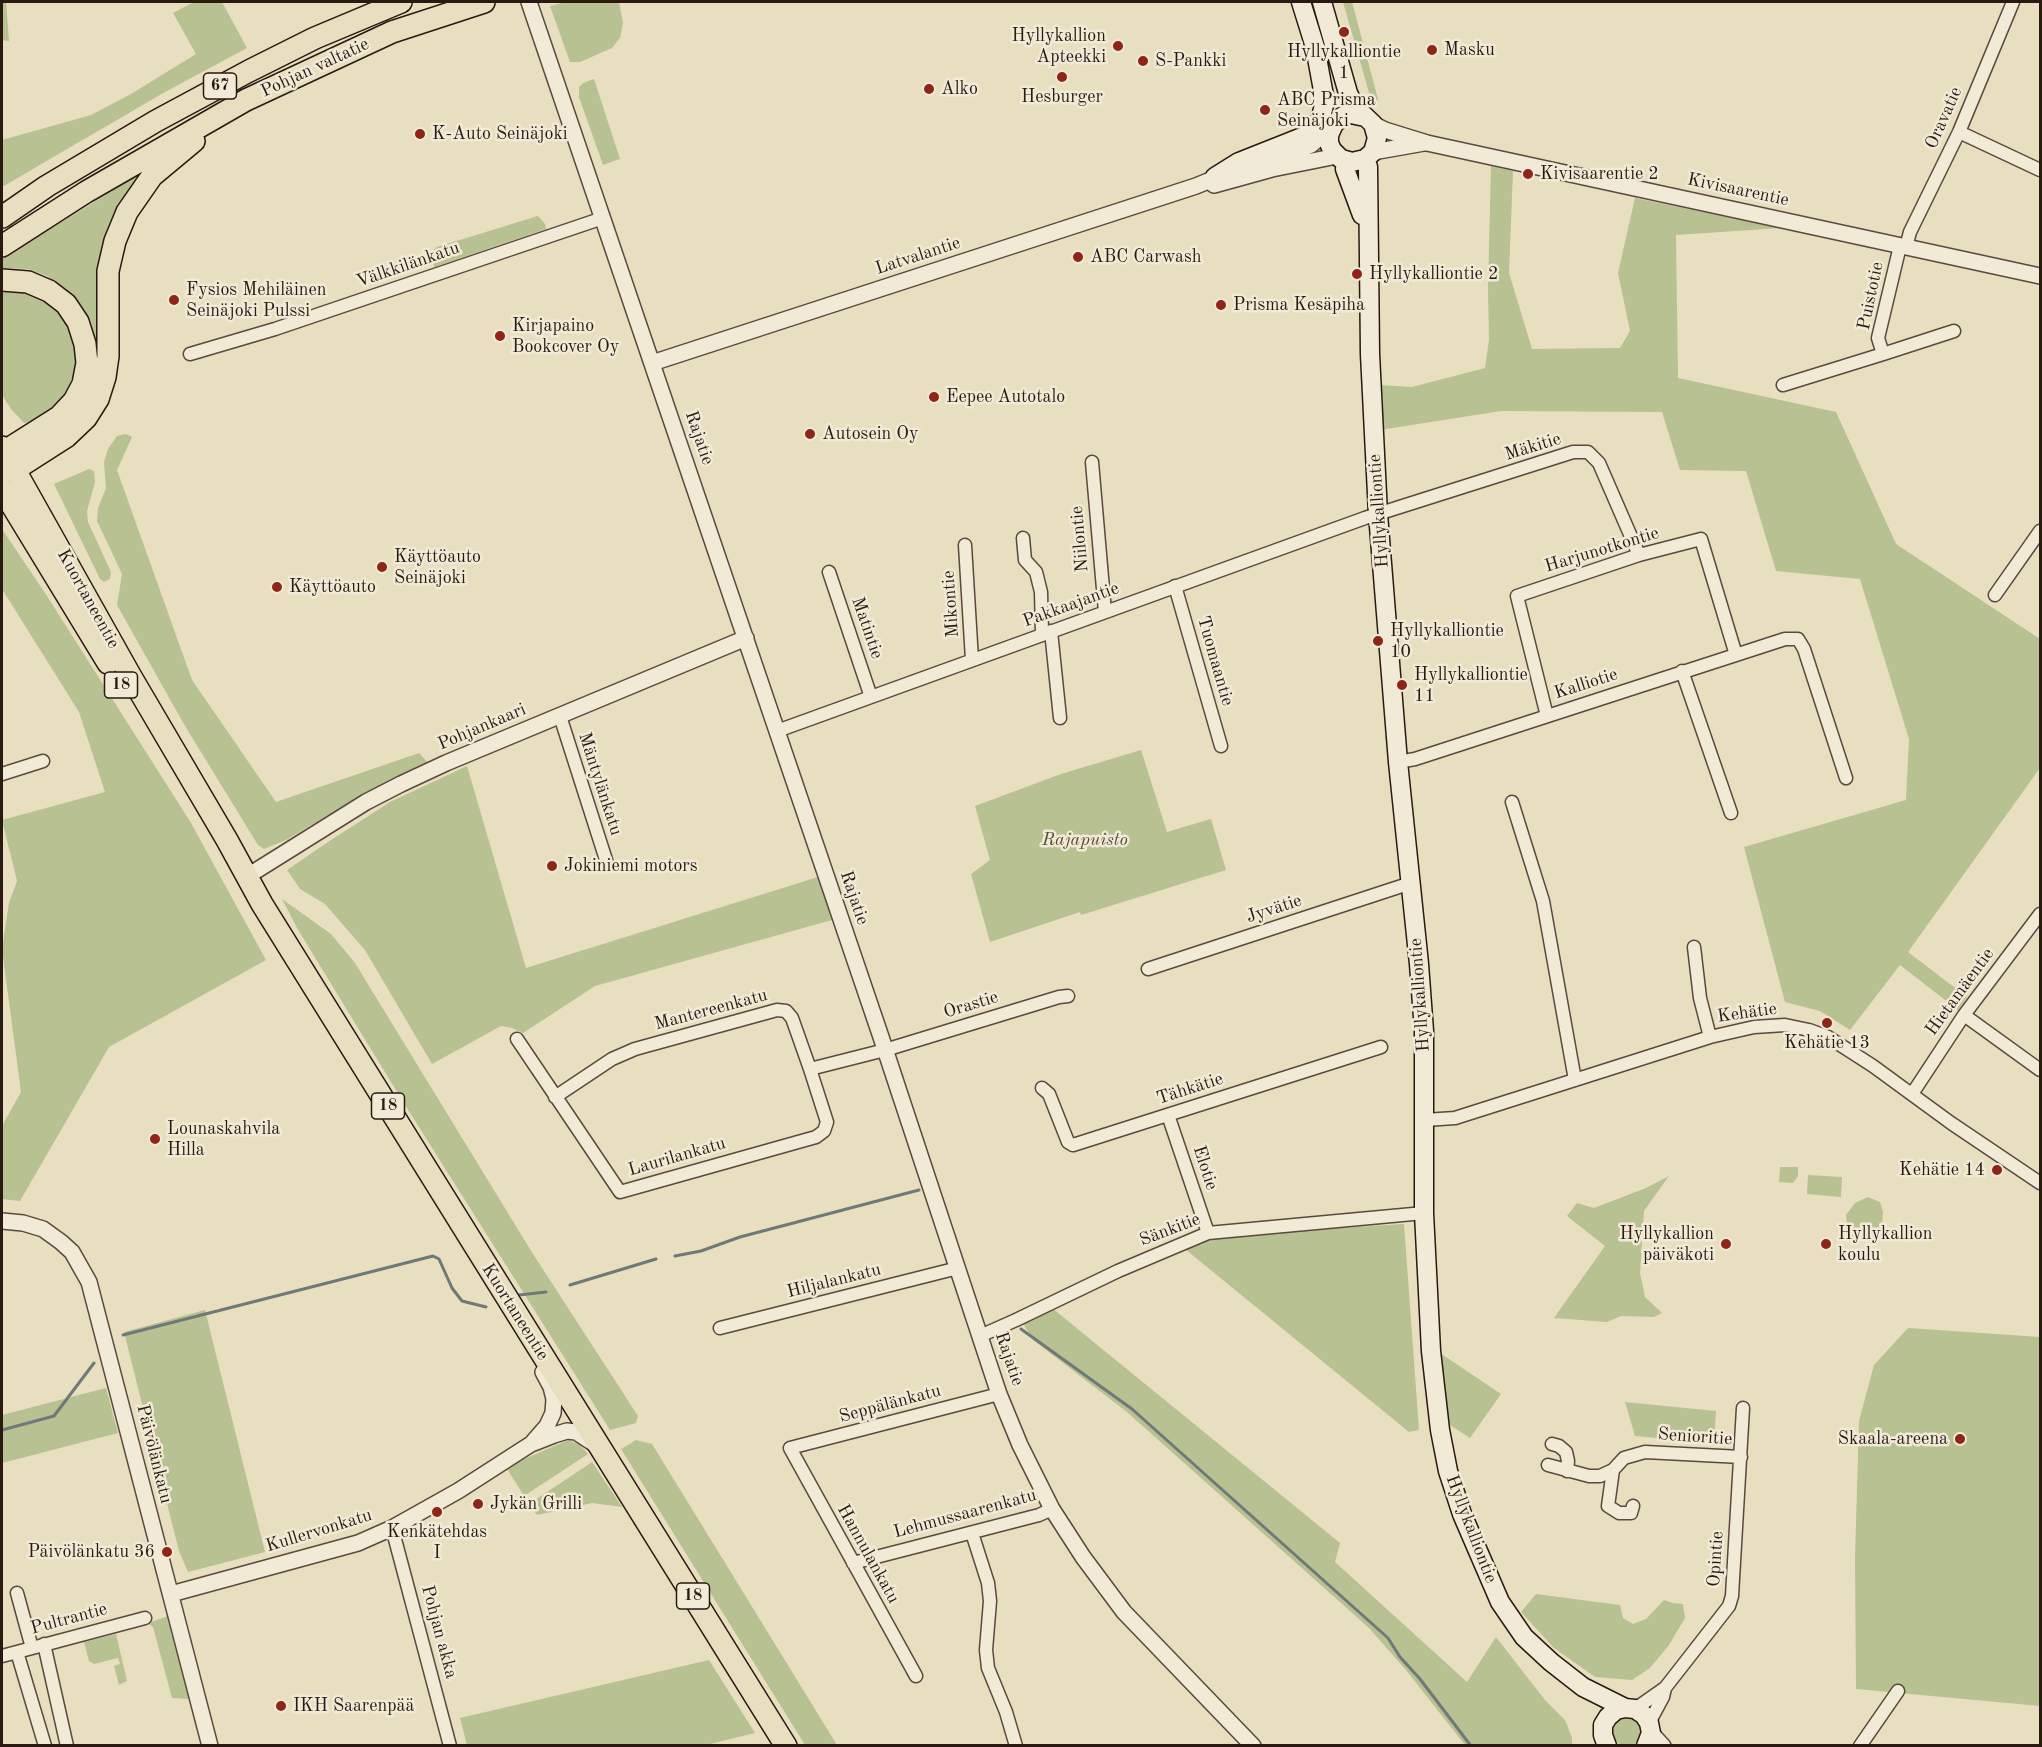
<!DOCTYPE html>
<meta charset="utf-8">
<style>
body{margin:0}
#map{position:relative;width:2042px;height:1747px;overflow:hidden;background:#e8dec0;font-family:"Old Standard TT",serif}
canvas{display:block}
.frame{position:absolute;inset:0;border:3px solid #291911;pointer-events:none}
</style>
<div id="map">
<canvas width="2042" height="1747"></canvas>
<div class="frame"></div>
</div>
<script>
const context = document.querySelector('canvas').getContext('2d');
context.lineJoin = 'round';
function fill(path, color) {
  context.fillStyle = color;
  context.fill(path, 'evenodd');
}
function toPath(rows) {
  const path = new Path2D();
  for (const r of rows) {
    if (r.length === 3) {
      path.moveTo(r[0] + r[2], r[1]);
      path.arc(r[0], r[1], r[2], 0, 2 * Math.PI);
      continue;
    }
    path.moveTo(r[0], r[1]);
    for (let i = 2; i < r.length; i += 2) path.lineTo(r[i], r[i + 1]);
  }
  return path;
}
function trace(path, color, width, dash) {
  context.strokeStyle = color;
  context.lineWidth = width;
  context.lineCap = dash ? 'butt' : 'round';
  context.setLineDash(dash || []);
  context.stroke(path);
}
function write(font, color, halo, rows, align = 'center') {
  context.font = font + ' "Old Standard TT",serif';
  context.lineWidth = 5;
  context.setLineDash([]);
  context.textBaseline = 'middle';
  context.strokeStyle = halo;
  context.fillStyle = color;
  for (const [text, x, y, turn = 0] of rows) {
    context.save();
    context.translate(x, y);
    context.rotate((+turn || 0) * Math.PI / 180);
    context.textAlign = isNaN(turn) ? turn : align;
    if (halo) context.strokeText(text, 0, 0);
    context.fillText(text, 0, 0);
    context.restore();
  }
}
const green = toPath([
 [2,2,6,2,9,41,2,40],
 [194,2,222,2,247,48,165,92,2,187,2,140,91,115,131,94,196,54,173,13],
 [565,2,619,2,623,23,620,38,612,48,580,62,570,62,550,6],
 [1343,2,1352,2,1378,99,1377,106,1370,96],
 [594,79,620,159,603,165,579,97,579,87,583,83],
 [1491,166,1513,171,1509,273,1532,349,1620,348,1630,331,1618,273,1635,198,1781,228,1676,235,1678,378,1836,412,1896,544,2040,639,2040,768,1908,952,1967,997,1958,1010,1900,965,1850,1030,1820,1011,1785,1002,1744,847,1906,800,1909,739,1860,579,1776,571,1746,471,1680,470,1662,412,1501,411,1380,430,1379,385,1412,387,1485,368,1489,340,1488,289],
 [141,175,120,203,107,232,99,260,98,289,100,351,96,375,78,303,47,276,28,269,2,268,2,259,136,176],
 [538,216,545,224,546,229,434,267,432,251,437,247],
 [2,288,21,290,43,297,61,312,73,331,77,354,73,375,66,394,52,409,37,420,24,423,11,409,2,395],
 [126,434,132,437,117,470,192,680,276,802,419,753,428,763,364,794,286,840,264,849,258,845,185,726,117,605,122,574,97,521,98,508,106,488,104,462,108,449,117,436],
 [89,469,94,471,95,482,87,511,88,522,111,572,110,579,104,582,100,579,54,484],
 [2,529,47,596,191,823,266,960,109,1047,20,1201,2,1199,2,1126,21,1092,2,949,9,903,17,881,2,820,105,792,79,712,2,589],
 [1141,750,1167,832,1211,819,1226,870,1081,915,1080,912,990,942,971,874,990,860,975,806,1061,774],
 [467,766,526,968,818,877,832,920,595,986,523,1033,512,1028,501,1026,432,1064,365,950,325,904,300,889,287,870,331,840,390,802],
 [282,899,331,934,355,963,533,1254,638,1416,636,1423,610,1430,405,1105,297,928],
 [1780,1167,1798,1167,1798,1176,1793,1183,1779,1182],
 [1808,1175,1842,1177,1841,1197,1807,1194],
 [1669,1176,1644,1211,1640,1273,1645,1297,1662,1313,1654,1317,1621,1316,1607,1322,1554,1318,1605,1246,1567,1216,1577,1203,1594,1208,1646,1188],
 [1868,1197,1880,1202,1883,1212,1881,1238,1848,1236,1846,1215,1855,1203],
 [1404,1224,1419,1430,1409,1432,1185,1249,1218,1237,1253,1233],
 [1052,1308,1340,1543,1335,1562,1467,1682,1496,1637,1545,1700,1565,1720,1572,1738,1572,1745,1465,1745,1406,1670,1369,1628,1127,1412,1033,1340,1023,1323],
 [205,1310,265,1552,188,1572,179,1551,124,1332],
 [1908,1328,2040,1337,2040,1706,1856,1689,1855,1558,1859,1421,1874,1365],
 [1440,1353,1501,1394,1470,1438,1447,1423],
 [106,1388,118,1433,2,1463,2,1415],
 [1625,1402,1716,1411,1714,1443,1635,1436],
 [568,1440,580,1445,588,1454,524,1496,506,1467],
 [636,1440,652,1444,837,1745,805,1745,621,1449],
 [592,1462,622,1507,592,1503,537,1515,529,1504],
 [1536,1594,1620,1605,1623,1618,1633,1624,1646,1619,1664,1600,1673,1603,1683,1604,1685,1618,1669,1645,1650,1668,1632,1680,1595,1677,1554,1648,1521,1612],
 [168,1616,168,1621,189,1699,172,1698,153,1627,150,1625,151,1622],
 [116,1634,127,1681,119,1685,114,1666,120,1664,118,1658,94,1664,89,1661,84,1642],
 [709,1660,755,1733,706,1745,467,1745,460,1718],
 [1627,1732,14]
]);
const stream = toPath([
 [675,1256,701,1251,740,1237,919,1190],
 [570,1285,656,1259],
 [519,1295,546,1292],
 [1021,1329,1132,1409,1388,1638,1400,1657,1420,1679,1471,1746],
 [123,1335,433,1256,439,1259,452,1288,462,1301,486,1307],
 [2,1430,54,1416,94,1363]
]);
const minor = toPath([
 [1959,132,2040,170],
 [1906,247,1910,232,1959,132,2013,2],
 [190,354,275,329,603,218],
 [1883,354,1954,331],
 [1783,385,1883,354,1878,338,1900,246],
 [1092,462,1105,612],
 [1023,538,1025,560,1036,572,1041,592,1042,634],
 [965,545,972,660],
 [829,572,871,697],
 [1175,586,1221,746],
 [1995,595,2040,531],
 [1051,631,1060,718],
 [1682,671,1731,813],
 [560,716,607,863],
 [1547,716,1517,596,1639,555,1701,539,1736,655],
 [777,731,1365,518,1573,452,1588,452,1599,463,1639,555],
 [1398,762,1415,759,1785,639,1798,639,1804,649,1846,778],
 [2,774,43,761],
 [1512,802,1543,901,1575,1080],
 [1694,947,1700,998,1710,1037],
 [1148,969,1411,883],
 [1964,1015,2040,1070],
 [517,1039,620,1192,816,1137,824,1131,827,1122,810,1069],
 [1042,1088,1049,1094,1068,1142,1073,1145,1381,1047],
 [1912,1094,1964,1015,2040,914],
 [555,1097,612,1059,635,1049,777,1010,786,1011,792,1018,810,1069,885,1050,1059,997,1068,996],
 [1168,1115,1208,1233],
 [1425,1120,1455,1118,1710,1037,1754,1027,1785,1025,1809,1030,1828,1037,1873,1066,1951,1123,2040,1183],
 [720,1328,958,1268],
 [980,1336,1016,1320,1118,1271,1208,1233,1424,1213],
 [1552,1444,1559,1446,1566,1452,1568,1461,1567,1471],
 [1548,1465,1589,1476,1600,1476,1613,1470],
 [1633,1506,1631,1513,1619,1513,1608,1506,1613,1470,1624,1458,1645,1452,1741,1457],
 [392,1528,450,1746],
 [972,1533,988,1583,990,1601,986,1650,988,1668,1006,1712,1016,1746],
 [853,1563,1039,1515,1052,1509],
 [17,1593,32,1648],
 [44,1644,67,1746],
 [17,1652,45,1746],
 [2,1656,145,1618],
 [916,1676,790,1448,999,1394],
 [1635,1709,1665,1688,1729,1606,1732,1596,1743,1408],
 [1649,1723,1663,1697,1665,1688],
 [1860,1746,1898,1691]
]);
const tertiary = toPath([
 [529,2,880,1034,999,1394,1020,1445,1052,1509,1083,1557,1124,1612,1253,1746],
 [1373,124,1385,130,1427,143,2040,276],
 [1373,152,1424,143],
 [1248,167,1299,150,1311,145,1331,128],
 [1214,185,1272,169,1337,156],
 [652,363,1196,186,1225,174],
 [246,877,366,802,401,784,446,763,746,638],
 [2,1221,23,1223,43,1229,61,1242,72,1252,89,1282,210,1746],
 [533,1442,547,1426,553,1413,554,1399,551,1387,543,1372],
 [171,1594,358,1543,392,1528,458,1491,531,1444,554,1435,567,1431,576,1432,596,1445],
 [1651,1733,1663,1746]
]);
const secondary = toPath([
 [1301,2,1315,47,1320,56],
 [1322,2,1348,93,1354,106,1373,124,1377,138,1373,152,1365,159,1352,162,1341,159,1332,150,1329,143,1329,135,1334,124,1343,116,1351,114,1365,117],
 [1365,159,1368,167,1370,354,1378,514,1398,762,1419,964,1424,1031,1424,1213,1431,1351,1440,1430,1448,1471,1462,1514,1500,1602,1524,1637,1551,1662,1583,1687,1625,1708],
 [1346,161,1345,169,1362,215],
 [1215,177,1239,162,1307,135,1315,127,1321,117,1325,101,1315,47],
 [1607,1746,1603,1735,1603,1725,1608,1717,1616,1710,1625,1708,1635,1709,1644,1715,1649,1723,1651,1733,1646,1746]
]);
const trunk = toPath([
 [2,217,47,186,156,121,249,71,315,38,401,2],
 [2,246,86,192,246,100,392,32,484,2],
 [2,280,28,282,49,291,66,304,78,322,85,344,87,363,83,384,74,401,59,417,5,451,2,456],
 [2,447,130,675,227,840,262,904,786,1746],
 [3,471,16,469,66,437,86,418,98,399,105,377,108,356,108,271,115,241,127,212,152,176,194,141],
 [2,489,108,663]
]);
const markers = [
 [1344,32,6,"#8f2418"],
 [1118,46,6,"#8f2418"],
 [1432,50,6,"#8f2418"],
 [1143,61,6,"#8f2418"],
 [1062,77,6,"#8f2418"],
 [929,89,6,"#8f2418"],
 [1265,110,6,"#8f2418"],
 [420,134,6,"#8f2418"],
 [1528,174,6,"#8f2418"],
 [1078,257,6,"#8f2418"],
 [1357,274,6,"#8f2418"],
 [174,300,6,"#8f2418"],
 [1221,305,6,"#8f2418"],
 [500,336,6,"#8f2418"],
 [934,397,6,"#8f2418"],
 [810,434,6,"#8f2418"],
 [382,567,6,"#8f2418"],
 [277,587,6,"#8f2418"],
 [1378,641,6,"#8f2418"],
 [1402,685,6,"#8f2418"],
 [552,866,6,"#8f2418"],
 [1827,1023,6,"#8f2418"],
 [155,1139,6,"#8f2418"],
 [1997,1170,6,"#8f2418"],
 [1726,1244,6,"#8f2418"],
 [1826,1244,6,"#8f2418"],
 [1960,1439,6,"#8f2418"],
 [478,1504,6,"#8f2418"],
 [437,1512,6,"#8f2418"],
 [167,1552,6,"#8f2418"],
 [281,1706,6,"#8f2418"]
];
const shields = [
 [220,86,33],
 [121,685,33],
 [388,1106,33],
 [693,1596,33]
];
const shieldNames = [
 ["67",220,86],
 ["18",121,685],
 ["18",388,1106],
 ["18",693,1596]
];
const poiNames = [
 ["Hyllykallion",1106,36,"right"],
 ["Apteekki",1106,57,"right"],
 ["Masku",1444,50],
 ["Hyllykalliontie",1344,52,"center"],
 ["1",1344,73,"center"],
 ["S-Pankki",1155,61],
 ["Alko",941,89],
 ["Hesburger",1062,97,"center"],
 ["ABC Prisma",1277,100],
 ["Seinäjoki",1277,121],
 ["K-Auto Seinäjoki",432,134],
 ["Kivisaarentie 2",1540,174],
 ["ABC Carwash",1090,257],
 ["Hyllykalliontie 2",1369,274],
 ["Fysios Mehiläinen",186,290],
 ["Seinäjoki Pulssi",186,311],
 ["Prisma Kesäpiha",1233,305],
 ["Kirjapaino",512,326],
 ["Bookcover Oy",512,347],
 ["Eepee Autotalo",946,397],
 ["Autosein Oy",822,434],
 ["Käyttöauto",394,557],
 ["Seinäjoki",394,578],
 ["Käyttöauto",289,587],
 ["Hyllykalliontie",1390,631],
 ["10",1390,652],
 ["Hyllykalliontie",1414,675],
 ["11",1414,696],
 ["Jokiniemi motors",564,866],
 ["Kehätie 13",1827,1043,"center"],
 ["Lounaskahvila",167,1129],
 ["Hilla",167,1150],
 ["Kehätie 14",1985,1170,"right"],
 ["Hyllykallion",1714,1234,"right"],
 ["päiväkoti",1714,1255,"right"],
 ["Hyllykallion",1838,1234],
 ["koulu",1838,1255],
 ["Skaala-areena",1948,1439,"right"],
 ["Jykän Grilli",490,1504],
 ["Kenkätehdas",437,1532,"center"],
 ["I",437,1553,"center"],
 ["Päivölänkatu 36",155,1552,"right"],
 ["IKH Saarenpää",293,1706]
];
const streetNames = [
 ["Pohjan valtatie",315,68,-25],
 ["Oravatie",1944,118,-66],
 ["Kivisaarentie",1738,190,12],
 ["Latvalantie",918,256,-18],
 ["Välkkilänkatu",408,265,-19],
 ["Puistotie",1871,296,-78],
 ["Rajatie",699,438,71],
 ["Mäkitie",1533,447,-17],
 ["Hyllykalliontie",1379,511,-94],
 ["Niilontie",1080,539,-95],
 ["Harjunotkontie",1602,550,-17],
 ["Kuortaneentie",88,599,61],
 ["Mikontie",951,604,-94],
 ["Pakkaajantie",1071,605,-20],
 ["Matintie",867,628,71],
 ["Tuomaantie",1215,661,74],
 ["Kalliotie",1586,684,-18],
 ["Pohjankaari",482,727,-23],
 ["Mäntylänkatu",600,784,72],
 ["Rajatie",854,898,71],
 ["Jyvätie",1274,909,-18],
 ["Hietamäentie",1960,992,-54],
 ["Hyllykalliontie",1420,995,-94],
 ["Orastie",971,1005,-17],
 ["Mantereenkatu",711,1010,-15],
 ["Kehätie",1747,1013,-8],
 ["Tähkätie",1190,1089,-18],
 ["Laurilankatu",677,1157,-16],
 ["Elotie",1205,1168,72],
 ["Sänkitie",1170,1230,-21],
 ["Hiljalankatu",834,1281,-14],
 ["Kuortaneentie",515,1312,58],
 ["Rajatie",1009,1359,71],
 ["Seppälänkatu",890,1404,-15],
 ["Senioritie",1695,1437,4],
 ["Päivölänkatu",154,1454,76],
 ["Lehmussaarenkatu",965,1514,-15],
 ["Hyllykalliontie",1471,1529,69],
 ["Kullervonkatu",319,1531,-17],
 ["Hannulankatu",868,1554,61],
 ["Opintie",1716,1559,-86],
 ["Pultrantie",69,1619,-15],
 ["Pohjan akka",439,1632,75]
];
const parkNames = [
 ["Rajapuisto",1085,840]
];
fill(green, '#b8c191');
trace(stream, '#6f7979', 3);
trace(minor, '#594a3d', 15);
trace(tertiary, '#594a3d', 18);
trace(secondary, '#291911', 21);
trace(trunk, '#291911', 24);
trace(minor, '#f0ead6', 12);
trace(tertiary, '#f0ead6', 15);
trace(secondary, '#f0ead6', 18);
trace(trunk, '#e8dec0', 21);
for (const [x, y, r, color] of markers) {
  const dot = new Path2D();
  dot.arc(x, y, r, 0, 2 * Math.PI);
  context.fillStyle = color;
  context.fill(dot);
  trace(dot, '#f0ead6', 2);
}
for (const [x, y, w] of shields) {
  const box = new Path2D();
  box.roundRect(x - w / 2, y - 13, w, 26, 4.5);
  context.fillStyle = '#f0ead6';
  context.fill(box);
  trace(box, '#291911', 1.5);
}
write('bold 16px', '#291911', null, shieldNames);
write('18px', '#291911', '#f0ead6', poiNames, 'left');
write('18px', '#291911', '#f0ead6', streetNames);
write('italic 18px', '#544b37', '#f0ead6', parkNames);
</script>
